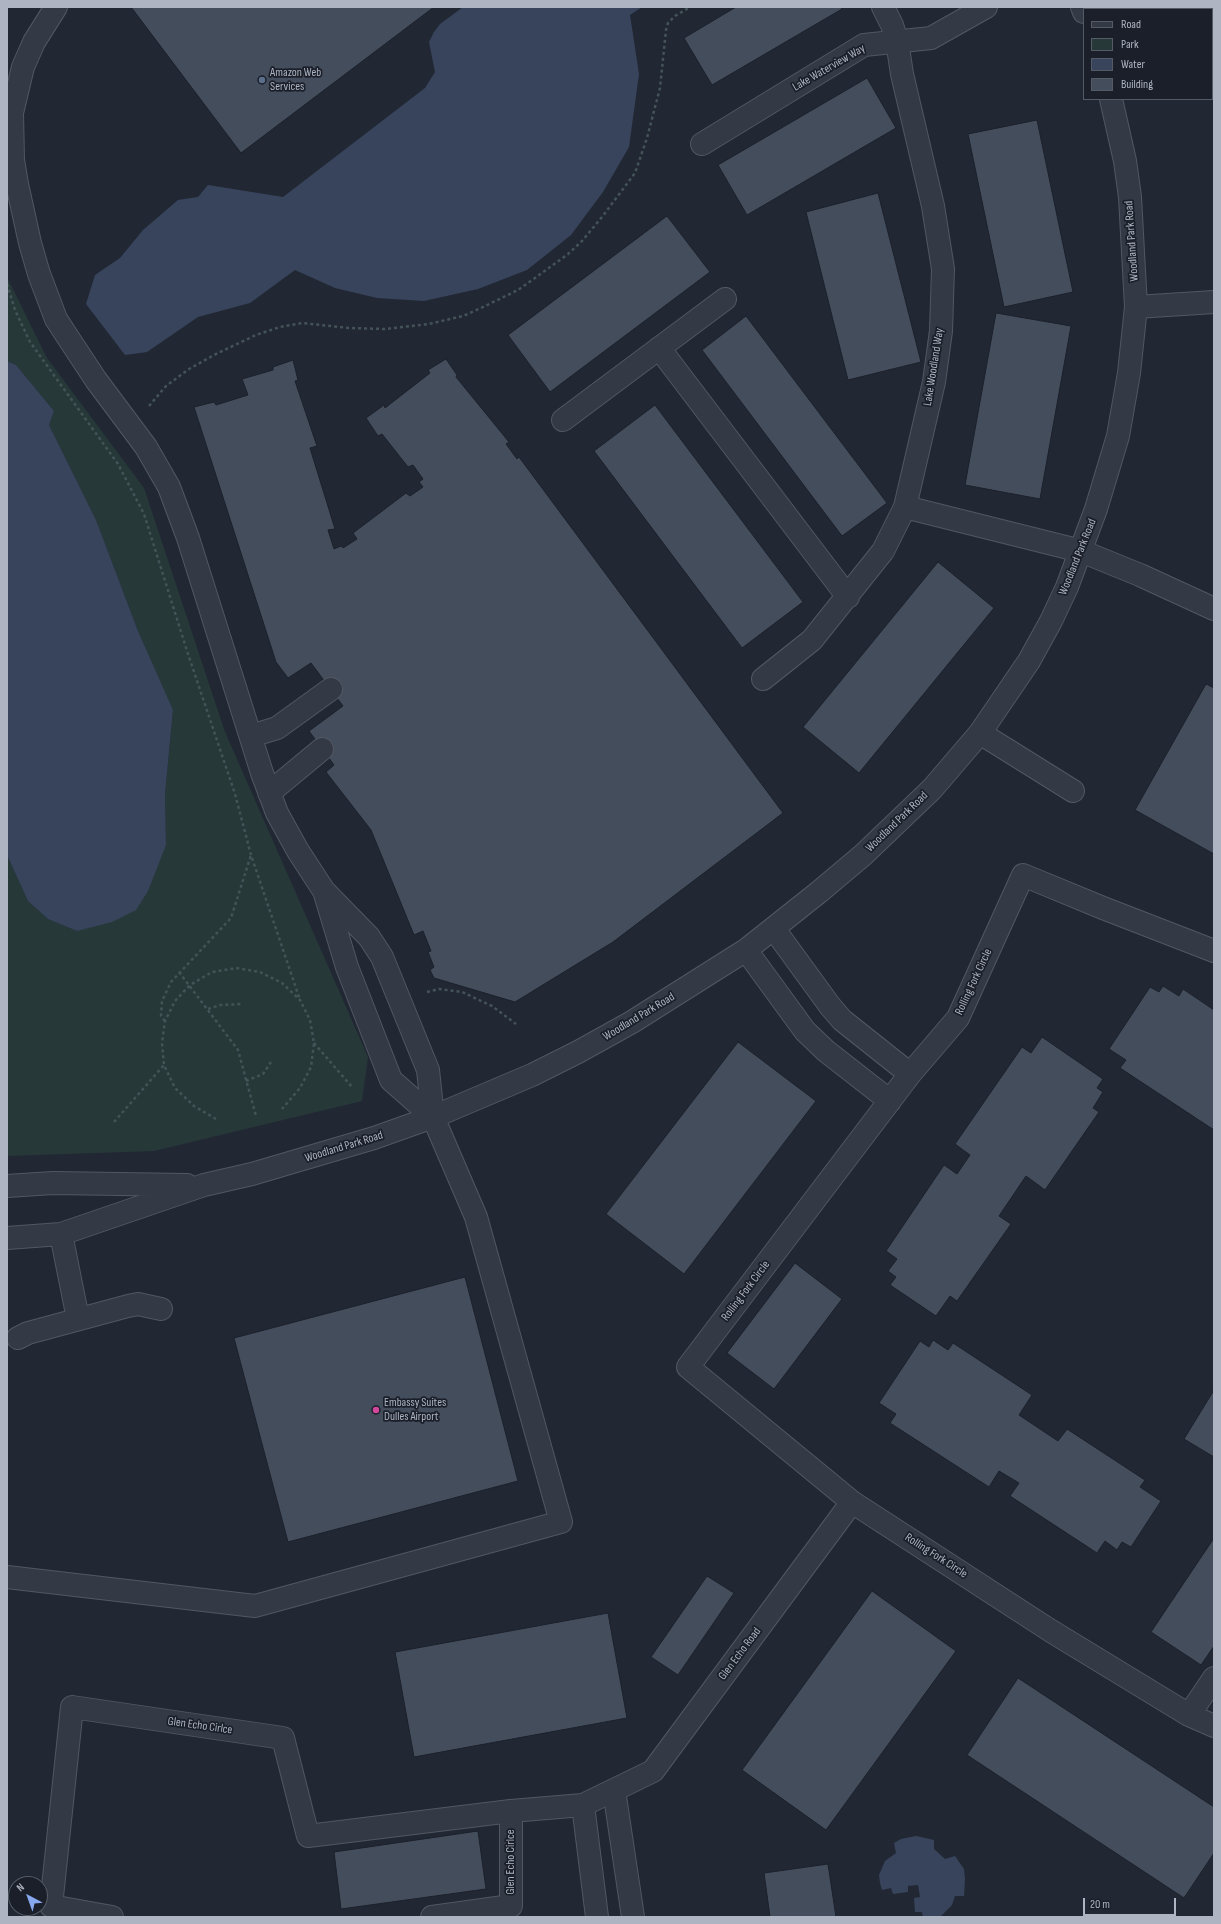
<!DOCTYPE html>
<style>
body{margin:0}
#map{position:relative;width:1221px;height:1924px;overflow:hidden;background:#212834;font-family:"Sofia Sans Condensed",sans-serif}
canvas{display:block}
.frame{position:absolute;inset:0;border:8px solid #aeb4c2;pointer-events:none}
.legend{position:absolute;left:1083px;top:8px;width:130px;height:92px;box-sizing:border-box;background:#1a1f29;border:1px solid #555b66;margin:0;padding:5px 7px;list-style:none;font-size:12px;color:#aeb4c2}
.legend li{display:flex;align-items:center;gap:8px;height:20px}
.legend b{width:20px;border:1px solid #555b66}
.north{position:absolute;left:8px;top:1876px;width:40px;height:40px;box-sizing:border-box;background:#1a1f29;border:1px solid #555b66;border-radius:50%;rotate:319deg;font-size:11px;font-weight:700;line-height:16px;text-align:center;color:#aeb4c2}
.north::after{content:'';display:block;margin:auto;width:14px;height:18px;background:#87a7ee;clip-path:polygon(50% 0,100% 100%,50% 72%,0 100%)}
.scale{position:absolute;left:1083px;top:1898px;width:93px;height:18px;box-sizing:border-box;border:2px solid #aeb4c2;border-top:0;padding-left:5px;font-size:12px;line-height:14px;white-space:nowrap;color:#aeb4c2;-webkit-text-stroke:3px #1a1f29;paint-order:stroke}
</style>
<div id="map">
<canvas width="1221" height="1924"></canvas>
<div class="frame"></div>
<ul class="legend">
<li><b style="height:5px;background:#343a45"></b>Road</li>
<li><b style="height:11px;background:#273839"></b>Park</li>
<li><b style="height:11px;background:#38445c"></b>Water</li>
<li><b style="height:11px;background:#444d5c"></b>Building</li>
</ul>
<div class="north">N</div>
<div class="scale">20 m</div>
</div>
<script>
const context = document.querySelector('canvas').getContext('2d');
context.lineJoin = 'round';
function fill(path, color) {
  context.fillStyle = color;
  context.fill(path, 'evenodd');
}
function toPath(rows) {
  const path = new Path2D();
  for (const r of rows) {
    path.moveTo(r[0], r[1]);
    for (let i = 2; i < r.length; i += 2) path.lineTo(r[i], r[i + 1]);
  }
  return path;
}
function trace(path, color, width, dash) {
  context.strokeStyle = color;
  context.lineWidth = width;
  context.lineCap = dash ? 'butt' : 'round';
  context.setLineDash(dash || []);
  context.stroke(path);
}
function write(font, color, halo, rows, align = 'center') {
  context.font = font + ' "Sofia Sans Condensed",sans-serif';
  context.lineWidth = 3.5;
  context.setLineDash([]);
  context.textBaseline = 'middle';
  context.strokeStyle = halo;
  context.fillStyle = color;
  for (const [text, x, y, turn = 0] of rows) {
    context.save();
    context.translate(x, y);
    context.rotate((+turn || 0) * Math.PI / 180);
    context.textAlign = isNaN(turn) ? turn : align;
    if (halo) context.strokeText(text, 0, 0);
    context.fillText(text, 0, 0);
    context.restore();
  }
}
const green = toPath([
 [7,277,47,358,144,488,225,732,368,1057,362,1101,154,1151,7,1156,7,855,28,901,48,919,77,931,166,845,165,794,173,711,138,631,96,520,49,425,54,411,16,365,7,361]
]);
const water = toPath([
 [463,7,642,7,630,15,639,74,629,147,603,192,571,235,527,270,478,289,424,301,377,298,335,288,295,270,250,303,198,317,147,352,125,355,86,304,95,275,120,258,143,230,178,200,198,197,208,185,283,197,425,88,435,72,429,42,434,32,440,24],
 [7,361,16,365,54,411,49,425,96,520,138,631,173,710,165,794,166,845,148,891,136,910,112,922,77,931,48,919,28,901,7,855],
 [916,1836,934,1840,934,1849,945,1859,955,1856,964,1869,965,1879,964,1896,955,1896,952,1905,940,1917,923,1917,922,1912,915,1912,914,1898,920,1897,918,1885,908,1886,908,1892,893,1894,891,1888,882,1890,880,1883,879,1875,885,1861,896,1853,894,1843,901,1839]
]);
const building = toPath([
 [131,7,434,7,241,153,131,7],
 [736,7,841,7,842,9,712,85,684,38,736,7],
 [867,78,896,128,747,215,718,165,867,78],
 [1037,120,1073,292,1004,307,968,134,1037,120],
 [878,193,921,362,848,380,806,212,878,193],
 [667,216,710,272,550,392,508,335,667,216],
 [996,313,1071,326,1040,499,965,485,996,313],
 [746,316,887,503,842,536,702,350,746,316],
 [446,359,457,375,456,377,509,442,506,444,517,459,519,457,783,813,613,942,515,1002,434,978,430,970,434,967,428,952,431,951,423,931,414,935,371,830,326,772,334,765,309,731,343,706,311,663,288,678,276,662,194,407,214,402,216,405,248,395,242,379,273,370,273,367,293,360,298,380,295,381,317,446,310,448,335,529,328,530,334,549,341,546,343,548,357,539,353,533,406,493,410,496,423,487,419,482,423,479,413,465,408,467,382,434,378,436,366,418,384,405,385,408,430,373,428,370,446,359],
 [655,405,803,602,742,648,594,451,655,405],
 [938,562,994,608,859,773,803,727,938,562],
 [1206,684,1214,688,1214,854,1135,810,1206,684],
 [1163,986,1179,996,1183,989,1214,1010,1214,1130,1120,1068,1126,1060,1109,1049,1150,987,1159,992,1163,986],
 [1042,1037,1103,1079,1097,1088,1103,1092,1093,1108,1099,1112,1045,1190,1026,1176,999,1216,1011,1224,957,1301,950,1296,936,1316,890,1285,896,1277,888,1271,897,1259,886,1251,944,1165,957,1174,970,1155,955,1144,1022,1047,1031,1053,1042,1037],
 [738,1042,816,1101,684,1274,606,1214,738,1042],
 [795,1263,842,1299,774,1389,727,1353,795,1263],
 [465,1277,518,1481,288,1542,234,1338,465,1277],
 [933,1340,948,1350,953,1343,1032,1395,1019,1415,1058,1441,1067,1429,1145,1480,1140,1487,1161,1501,1131,1547,1122,1542,1117,1550,1105,1541,1097,1553,1010,1496,1019,1483,999,1471,989,1487,890,1423,896,1414,879,1403,920,1341,929,1347,933,1340],
 [1214,1390,1214,1457,1184,1439,1214,1390],
 [1214,1538,1214,1646,1201,1665,1151,1632,1214,1538],
 [707,1576,734,1593,678,1675,651,1657,707,1576],
 [872,1591,956,1651,826,1830,742,1770,872,1591],
 [608,1613,627,1718,414,1757,395,1652,608,1613],
 [1018,1678,1214,1807,1214,1853,1184,1898,967,1755,1018,1678],
 [478,1831,486,1889,341,1909,334,1852,478,1831],
 [828,1864,836,1917,770,1917,764,1873,828,1864]
]);
const path = toPath([
 [7,284,15,310,30,342,118,464,144,514,188,654,235,794,251,855,300,1000],
 [149,406,166,386,189,369,216,354,256,335,280,327,302,323,349,328,385,329,429,324,463,316,481,308,518,290,535,278,568,254,582,241,602,217,635,173,647,138,660,88,666,30,668,23,675,16,690,7],
 [179,972,238,1050,256,1116],
 [427,992,439,989,462,992,492,1006,516,1024],
 [208,1009,220,1005,243,1004],
 [165,1021,161,1016,162,1001,171,982,231,918,251,855],
 [314,1043,352,1087],
 [246,1081,263,1074,271,1062],
 [216,1119,194,1106,175,1088,164,1065,162,1043,165,1021,175,1001,190,985,212,972,236,968,260,972,282,983,300,1000,310,1020,314,1043,311,1067,300,1088,282,1109],
 [114,1122,164,1065]
]);
const minor = toPath([
 [1082,7,1084,12],
 [702,144,864,45,931,38,986,7],
 [1136,307,1214,302],
 [659,348,848,597],
 [563,420,725,299],
 [905,507,1081,551,1140,575,1214,609],
 [763,679,812,640,883,551,905,507,934,382,941,331,943,269,933,206,902,74,897,41,892,25,883,7],
 [980,733,1073,791],
 [251,736,277,728,331,689],
 [269,793,322,749],
 [325,894,347,967,391,1080,433,1117],
 [774,929,830,1006,842,1020,910,1074],
 [746,950,805,1031,826,1051,890,1101],
 [1214,951,1103,908,1023,875,958,1018,910,1074,688,1367,852,1502,1051,1631,1189,1715,1214,1726],
 [7,1186,53,1183,187,1185],
 [61,1234,78,1319],
 [7,1238,61,1234,204,1185,252,1174,374,1138,433,1117,532,1075,578,1052,632,1022,746,950,819,892,863,855,932,789,980,733,1029,661,1051,621,1067,587,1096,509,1118,436,1129,373,1136,307,1130,197,1125,161,1111,99],
 [18,1338,28,1333,128,1306,138,1304,161,1309],
 [7,1577,255,1606,561,1522,476,1217,433,1117,428,1070,382,957,369,937,324,891,298,851,277,813,262,773,188,538,169,487,146,447,96,380,67,336,56,319,39,274,30,243,17,184,13,160,12,113,23,67,34,42,56,7],
 [1189,1715,1214,1678],
 [614,1790,633,1917],
 [583,1805,597,1917],
 [112,1917,51,1906,72,1707,283,1738,308,1836,511,1811,583,1805,653,1771,852,1502],
 [432,1917,511,1906,511,1811]
]);
const markers = [
 [262,80,4,"#5c6f8a"],
 [376,1410,4,"#d1479c"]
];
const streetNames = [
 ["Lake Waterview Way",829,68,-30],
 ["Woodland Park Road",1132,241,-94],
 ["Lake Woodland Way",934,367,-81],
 ["Woodland Park Road",1078,557,-68],
 ["Woodland Park Road",897,822,-44],
 ["Rolling Fork Circle",974,982,-65],
 ["Woodland Park Road",639,1017,-31],
 ["Woodland Park Road",344,1147,-17],
 ["Rolling Fork Circle",746,1291,-53],
 ["Rolling Fork Circle",936,1556,33],
 ["Glen Echo Road",740,1654,-53],
 ["Glen Echo Cirlce",200,1726,8],
 ["Glen Echo Cirlce",511,1862,-90]
];
const poiNames = [
 ["Amazon Web",270,73],
 ["Services",270,87],
 ["Embassy Suites",384,1403],
 ["Dulles Airport",384,1417]
];
fill(green, '#273839');
fill(water, '#38445c');
fill(building, '#444d5c');
trace(building, '#1c212b', 1);
trace(minor, '#525763', 24);
trace(path, '#445357', 2.5, [3, 3]);
trace(minor, '#343a45', 22);
for (const [x, y, r, color] of markers) {
  const dot = new Path2D();
  dot.arc(x, y, r, 0, 2 * Math.PI);
  context.fillStyle = color;
  context.fill(dot);
  trace(dot, '#1a1f29', 1.5);
}
write('12px', '#aeb4c2', '#1a1f29', streetNames);
write('12px', '#aeb4c2', '#1a1f29', poiNames, 'left');
</script>
